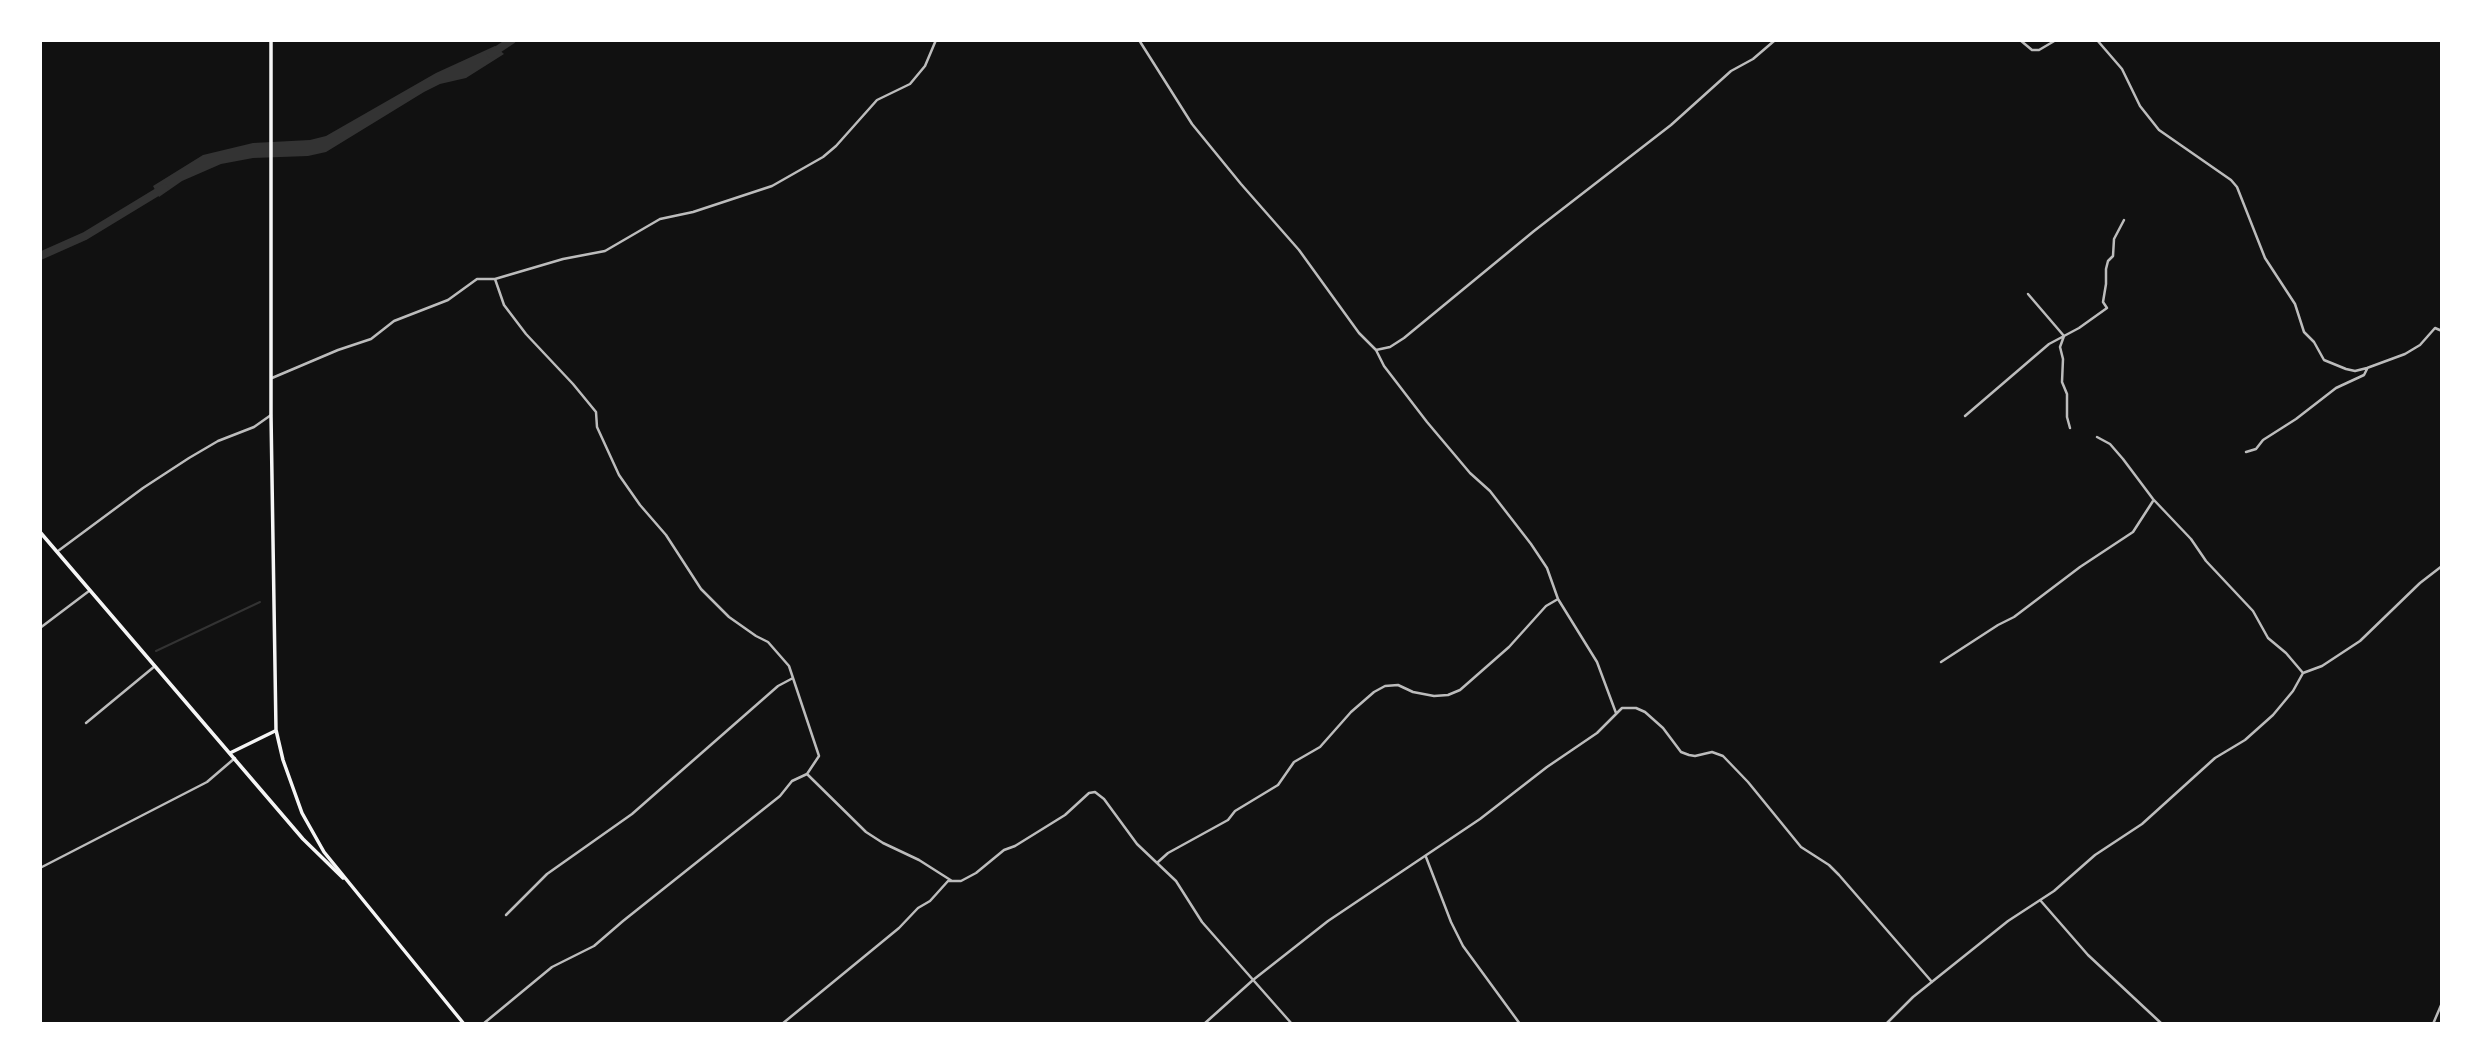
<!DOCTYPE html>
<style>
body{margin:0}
#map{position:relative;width:2482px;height:1064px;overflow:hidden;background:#111;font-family:Manrope,sans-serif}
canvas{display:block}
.frame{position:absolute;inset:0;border:42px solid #fff;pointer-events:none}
</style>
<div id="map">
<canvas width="2482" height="1064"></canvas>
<div class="frame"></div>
</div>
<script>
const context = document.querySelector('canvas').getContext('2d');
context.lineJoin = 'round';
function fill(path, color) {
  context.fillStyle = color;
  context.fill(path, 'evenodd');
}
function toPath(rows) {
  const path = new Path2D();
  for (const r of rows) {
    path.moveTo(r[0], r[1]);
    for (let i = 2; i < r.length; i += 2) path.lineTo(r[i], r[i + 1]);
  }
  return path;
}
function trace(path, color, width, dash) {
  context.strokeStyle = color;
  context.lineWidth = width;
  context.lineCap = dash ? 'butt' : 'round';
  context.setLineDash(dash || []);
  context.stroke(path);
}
const water = toPath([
 [495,46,504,54,466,78,440,84,424,92,326,152,308,156,253,158,221,164,182,181,159,197,153,186,203,155,253,143,310,140,326,136,436,73]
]);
const stream = toPath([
 [156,651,260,602]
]);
const river = toPath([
 [491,54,512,40],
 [40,256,85,236,164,188]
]);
const minor = toPath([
 [1139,40,1192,124,1241,184,1299,250,1359,333,1376,350,1384,366,1427,422,1470,473,1490,491,1531,544,1547,568,1558,599,1597,662,1616,713],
 [1786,40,1809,40],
 [2020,40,2032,50,2039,50,2056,40],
 [2097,40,2122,69,2140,106,2159,130,2231,180,2237,187,2265,258,2295,304,2304,332,2314,342,2324,360,2346,369,2355,371,2367,368,2405,354,2420,345,2435,328,2442,331],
 [2028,294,2064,336,2060,347,2063,359,2062,382,2067,394,2067,417,2070,428],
 [1376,350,1390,347,1404,338,1534,231,1671,125,1731,71,1753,59,1774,41,1777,40],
 [272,378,338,350,371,339,394,321,448,300,477,279,495,279,563,259,605,251,660,219,693,212,772,186,823,157,836,146,877,100,910,84,925,66,936,40],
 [1965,416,2049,344,2079,328,2107,308,2103,302,2106,284,2106,269,2108,261,2113,256,2114,239,2124,220],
 [2097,437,2110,444,2123,459,2153,499,2191,539,2206,561,2253,611,2268,638,2286,653,2303,673],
 [2246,452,2256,449,2263,440,2296,419,2336,388,2364,375,2367,369],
 [58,551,143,488,189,458,218,441,254,427,271,415],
 [40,628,89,591],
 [1941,662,1998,625,2014,617,2080,567,2133,532,2153,501],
 [86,723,155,666],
 [807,774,866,832,883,843,919,860,952,881],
 [1426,857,1451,922,1463,946,1520,1024],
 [1158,862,1168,853,1228,820,1235,811,1278,785,1294,762,1320,747,1351,712,1374,692,1385,686,1398,685,1413,692,1434,696,1448,695,1460,690,1509,647,1546,606,1558,599],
 [40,868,207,782,235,758],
 [2040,900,2088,955,2162,1024],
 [506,915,547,874,632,814,778,686,793,678],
 [483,1024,552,967,594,946,623,921,780,796,792,781,807,774,819,756,789,666,768,642,756,636,729,617,701,589,666,535,640,505,619,475,597,427,596,412,573,384,526,334,504,305,495,279],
 [782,1024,899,928,918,908,930,901,948,881,961,881,976,873,1004,850,1015,846,1065,815,1089,793,1095,792,1104,799,1137,844,1176,881,1202,922,1292,1024],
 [1204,1024,1253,980,1328,921,1480,819,1547,767,1597,733,1622,708,1636,708,1645,712,1663,728,1681,752,1689,755,1695,756,1712,752,1723,756,1748,782,1801,847,1829,865,1839,875,1932,982],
 [1886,1024,1913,997,2008,921,2054,891,2095,855,2142,824,2215,758,2245,740,2273,715,2293,691,2303,673,2322,666,2360,641,2420,583,2442,566],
 [2433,1024,2442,1003]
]);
const secondary = toPath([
 [40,532,303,839,343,878]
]);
const primary = toPath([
 [271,40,271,415,276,730,283,760,302,813,324,852,464,1024],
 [230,753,275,731]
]);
fill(water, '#333');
trace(stream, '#333', 2);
trace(river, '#333', 8);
trace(minor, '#bcbcbc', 2.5);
trace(secondary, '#f5f5f5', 3.5);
trace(primary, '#f5f5f5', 3.5);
</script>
